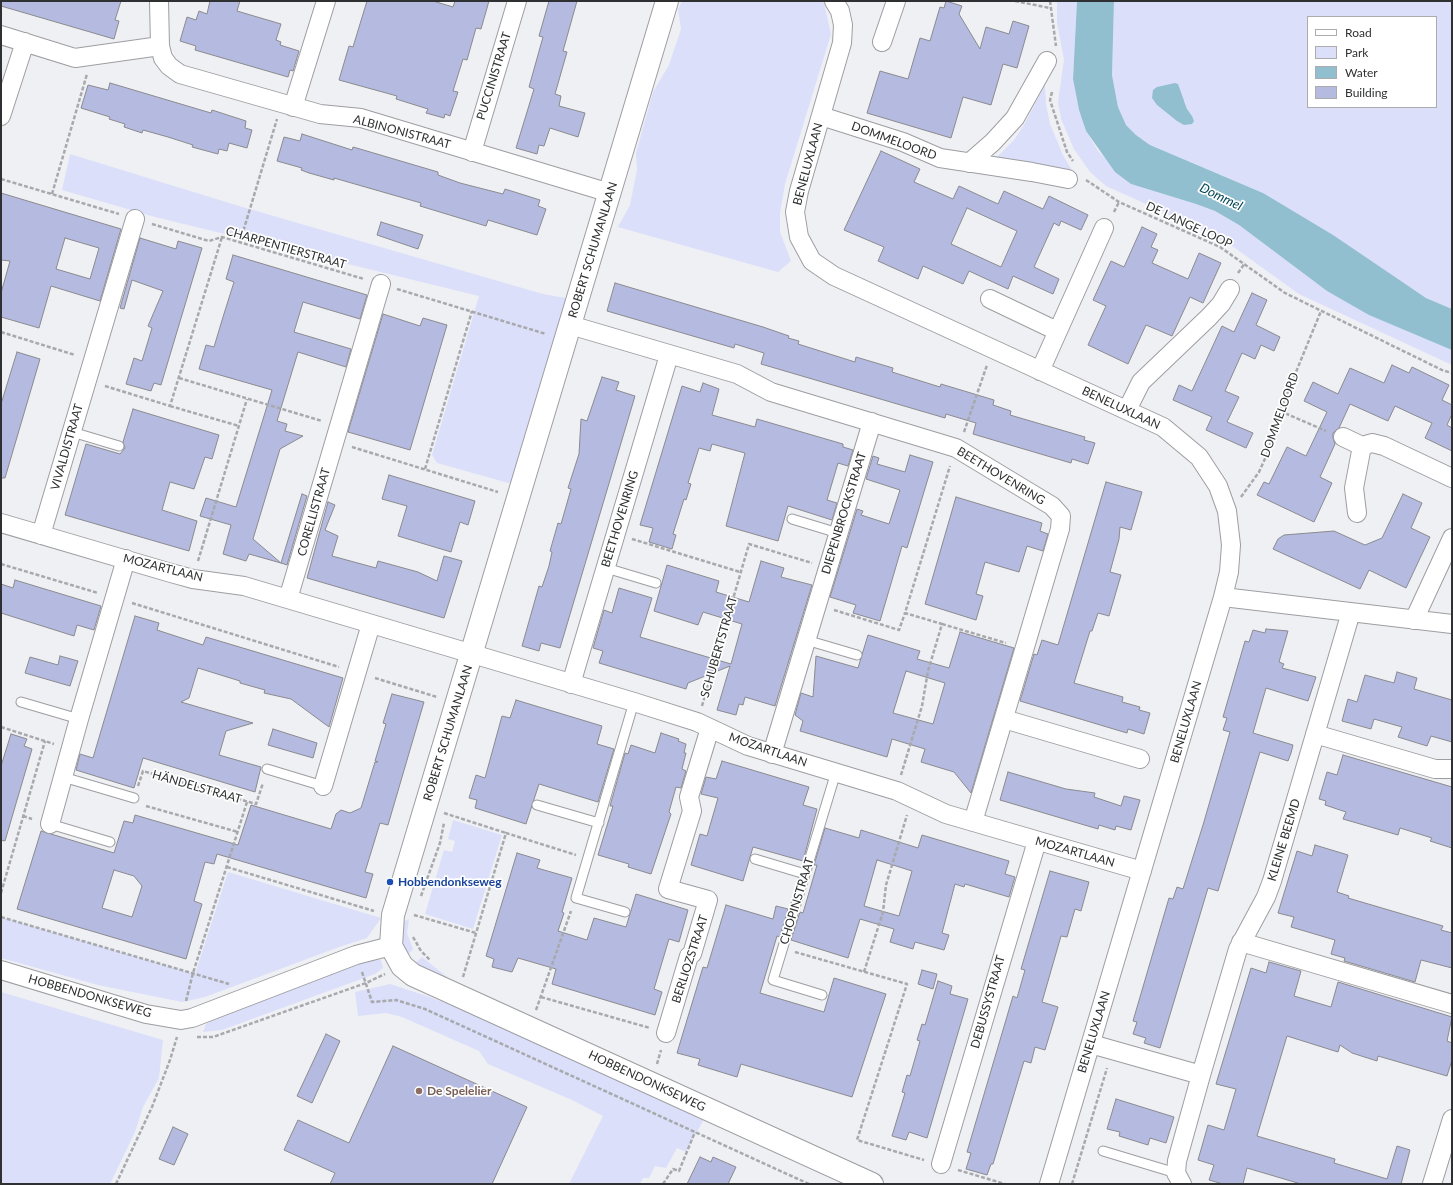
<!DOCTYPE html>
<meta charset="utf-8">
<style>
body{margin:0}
#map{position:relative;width:1453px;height:1185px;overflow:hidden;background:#eff0f4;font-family:Lato,sans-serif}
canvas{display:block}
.frame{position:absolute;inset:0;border:2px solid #2f3031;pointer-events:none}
.legend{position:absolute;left:1307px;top:16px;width:130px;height:92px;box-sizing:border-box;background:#fff;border:1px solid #acacad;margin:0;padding:5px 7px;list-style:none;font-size:12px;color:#2f3031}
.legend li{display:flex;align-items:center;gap:8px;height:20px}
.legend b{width:20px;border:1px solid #acacad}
</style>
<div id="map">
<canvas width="1453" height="1185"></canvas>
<div class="frame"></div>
<ul class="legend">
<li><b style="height:5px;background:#fff"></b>Road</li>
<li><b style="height:11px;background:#dbdffa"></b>Park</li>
<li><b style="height:11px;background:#91bfcf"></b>Water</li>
<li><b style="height:11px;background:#b5bae0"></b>Building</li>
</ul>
</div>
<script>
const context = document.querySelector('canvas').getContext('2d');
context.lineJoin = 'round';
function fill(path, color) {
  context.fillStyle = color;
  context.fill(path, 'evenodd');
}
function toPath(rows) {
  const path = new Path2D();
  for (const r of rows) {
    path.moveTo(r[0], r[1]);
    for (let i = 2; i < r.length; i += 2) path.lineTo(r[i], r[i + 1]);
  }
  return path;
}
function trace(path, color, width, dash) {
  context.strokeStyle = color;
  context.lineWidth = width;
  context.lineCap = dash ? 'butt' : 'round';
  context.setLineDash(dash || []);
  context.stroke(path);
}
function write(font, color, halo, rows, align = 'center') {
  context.font = font + ' Lato,sans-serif';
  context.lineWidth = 3.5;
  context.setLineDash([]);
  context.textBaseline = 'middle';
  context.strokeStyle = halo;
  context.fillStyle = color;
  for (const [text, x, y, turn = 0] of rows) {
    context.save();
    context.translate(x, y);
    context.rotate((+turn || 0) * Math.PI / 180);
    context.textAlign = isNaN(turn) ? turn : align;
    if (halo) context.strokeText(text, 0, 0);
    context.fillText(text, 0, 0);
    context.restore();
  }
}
const green = toPath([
 [682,1,822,1,824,3,831,34,785,184,780,213,780,232,791,261,778,272,618,227,630,205,637,170,636,153,653,92,669,65,681,29,678,9],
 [1057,1,1077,1,1073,79,1079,110,1086,131,1098,151,1131,184,1196,204,1215,211,1239,225,1327,291,1452,350,1452,365,1299,294,1235,248,1206,231,1106,186,1090,172,1074,149,1061,119,1058,102,1064,60,1057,23],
 [1114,1,1452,1,1452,309,1426,298,1263,193,1150,145,1136,135,1126,125,1118,107,1112,75],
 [1308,17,1436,17,1436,107,1308,107],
 [1185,101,1187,109,1192,116,1184,125,1157,105],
 [1045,85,1046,104,1050,124,1063,155,1073,172,997,157,1014,140,1024,125],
 [70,154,239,206,543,294,571,299,512,484,437,463,432,455,479,296,155,217,62,190],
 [453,820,502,835,473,929,425,914,444,850,452,852,455,841,448,839],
 [228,872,381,918,367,938,339,947,205,997,182,1002,98,985,1,958,1,917,195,974],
 [409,919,407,933,413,949,407,956,401,946,400,923],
 [422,957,456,984,413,965],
 [364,960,381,960,383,968,375,974,222,1030,203,1032,206,1024,222,1014],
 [390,984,427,996,463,1010,704,1119,686,1152,677,1148,666,1168,655,1166,649,1178,643,1178,640,1184,569,1184,603,1116,572,1100,488,1064,479,1051,402,1017,386,1013,358,1016,355,992],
 [1,992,163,1040,159,1078,143,1107,135,1132,110,1184,1,1184]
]);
const water = toPath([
 [1077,1,1114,1,1112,75,1118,107,1126,125,1136,135,1150,145,1263,193,1333,235,1426,298,1452,309,1452,350,1369,315,1327,291,1239,225,1215,211,1196,204,1131,184,1115,172,1086,131,1079,110,1073,79],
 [1175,83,1178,84,1187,109,1192,116,1194,121,1192,124,1184,125,1177,121,1157,105,1152,98,1153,90,1157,87]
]);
const building = toPath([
 [1,1,121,1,115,20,119,21,114,39,1,6,1,1],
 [210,1,240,1,237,11,281,24,276,40,281,42,280,45,299,51,293,71,290,70,288,77,195,50,196,46,180,41,187,17,196,20,199,11,207,14,210,1],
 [367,1,433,1,453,7,455,1,489,1,481,29,476,28,467,60,463,59,453,91,458,92,450,116,445,114,444,118,426,113,428,109,396,99,397,96,339,80,349,46,353,47,367,1],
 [549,1,577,1,563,51,567,52,555,94,561,96,559,106,585,113,578,137,550,128,544,146,539,145,537,154,516,148,534,89,529,87,543,37,539,36,549,1],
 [946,1,962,6,959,14,980,49,986,27,1009,34,1013,21,1029,26,1017,68,1003,64,991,105,963,97,951,138,867,113,880,71,908,79,920,38,930,41,940,7,944,8,946,1],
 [110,83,211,113,212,110,246,121,245,128,252,130,247,148,229,143,227,151,219,149,218,154,192,147,193,145,168,137,143,130,142,133,124,127,125,124,109,119,110,117,81,108,88,85,108,90,110,83],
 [302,134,352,150,353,147,360,149,438,172,438,175,460,183,503,194,505,189,540,200,538,206,546,209,537,235,488,220,486,226,420,206,421,203,334,178,334,180,309,173,301,170,302,168,277,161,284,137,300,141,302,134],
 [881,151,920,169,914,182,953,199,959,186,998,204,1004,191,1043,209,1049,196,1088,215,1081,230,1061,221,1059,226,1054,223,1034,267,1059,279,1053,294,1013,276,1008,289,969,271,963,284,923,266,918,279,878,261,884,247,844,230,881,151],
 [967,208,1017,231,1001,267,951,244,967,208],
 [1,193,121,229,100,301,51,286,39,328,1,317,1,293,10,261,1,260,1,193],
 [65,238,99,248,90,279,56,269,65,238],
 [381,222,423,235,418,249,377,235,381,222],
 [1142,227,1157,234,1151,247,1158,250,1152,263,1188,279,1199,253,1221,263,1203,303,1190,297,1172,336,1146,325,1128,364,1088,345,1106,306,1093,300,1111,261,1124,267,1142,227],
 [140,238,176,249,178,241,202,248,161,385,154,383,151,391,126,384,134,358,142,361,152,328,148,326,163,291,132,280,124,309,120,308,140,238],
 [233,255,367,295,360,319,303,302,294,332,351,349,346,367,298,352,277,421,287,424,285,431,303,436,280,449,253,539,281,563,249,554,246,561,223,554,231,525,200,516,206,498,236,507,272,390,199,369,206,345,214,347,223,317,234,282,226,279,233,255],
 [615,283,763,327,789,336,788,338,799,341,798,344,855,362,856,357,893,368,892,372,940,387,941,384,994,400,993,405,1011,411,1010,415,1085,437,1084,440,1095,443,1088,464,1072,459,1071,463,973,434,976,423,946,414,945,418,761,364,764,353,735,344,734,348,607,311,615,283],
 [1252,293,1267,300,1256,325,1280,337,1274,351,1261,345,1255,359,1242,353,1225,391,1239,397,1227,422,1253,433,1246,448,1206,430,1212,417,1173,400,1179,385,1192,391,1222,326,1234,332,1252,293],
 [383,314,420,326,423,318,447,325,410,450,348,432,383,314],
 [17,352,40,359,5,478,1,478,1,404,17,352],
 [1392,365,1409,373,1412,367,1449,385,1442,400,1452,405,1452,414,1447,425,1452,428,1452,451,1425,438,1432,423,1412,414,1395,406,1388,421,1350,404,1339,428,1333,433,1333,438,1335,444,1320,477,1332,483,1314,522,1257,495,1264,482,1269,484,1287,447,1306,456,1327,412,1304,401,1313,382,1338,394,1350,368,1384,383,1392,365],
 [602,377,619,382,616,390,635,396,560,648,541,643,539,651,522,646,539,586,542,587,549,566,552,552,550,551,558,523,561,524,571,489,568,488,579,454,581,419,587,421,602,377],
 [703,383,719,389,712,415,755,427,757,419,843,444,843,447,853,450,848,466,838,463,827,500,837,503,832,520,788,506,778,541,726,526,745,453,712,444,710,451,699,448,688,483,691,484,686,500,684,499,673,534,676,535,672,549,649,542,653,528,640,525,682,386,700,392,703,383],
 [133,409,219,435,212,459,205,457,194,489,170,482,162,510,197,521,189,551,65,515,86,444,120,454,125,448,123,442,133,409],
 [910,455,933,462,907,548,902,546,880,621,853,613,856,605,830,597,857,509,863,511,861,515,889,524,900,490,866,479,873,456,879,458,877,464,905,472,910,455],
 [389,475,475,501,468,525,460,522,451,552,398,536,407,506,382,499,389,475],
 [1106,482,1142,492,1131,530,1120,527,1119,539,1110,572,1121,575,1109,616,1098,613,1092,631,1090,631,1074,683,1123,697,1122,702,1140,707,1139,710,1150,713,1144,734,1128,729,1127,733,1020,701,1034,654,1037,655,1042,640,1058,645,1106,482],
 [302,494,307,496,287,565,281,563,302,494],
 [1403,494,1422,503,1411,528,1430,537,1406,588,1369,570,1360,589,1273,549,1278,539,1284,535,1334,531,1365,545,1382,538,1403,494],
 [956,497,1042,523,1040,531,1048,534,1043,551,1027,546,1019,572,985,562,976,594,983,596,976,620,925,604,956,497],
 [328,502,335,505,325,530,338,536,332,556,376,568,378,561,418,572,437,581,444,556,462,561,444,618,307,578,328,502],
 [761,561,784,568,781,577,812,585,775,706,745,697,743,705,739,704,736,715,717,710,730,666,688,683,686,689,599,663,603,651,593,648,604,610,612,613,619,588,652,598,640,637,731,664,742,624,703,612,698,625,654,611,667,565,719,581,716,592,749,602,761,561],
 [15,580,101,606,94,630,77,625,74,636,1,613,1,584,13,588,15,580],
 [135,616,159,623,157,630,203,645,206,637,343,678,329,727,291,699,264,693,265,690,240,683,240,681,198,668,189,698,181,702,253,723,226,731,219,755,261,767,255,792,143,758,134,788,76,770,80,754,93,758,135,616],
 [1266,629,1288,631,1279,662,1284,664,1282,668,1316,677,1308,701,1266,688,1253,733,1293,745,1291,753,1288,761,1260,752,1218,891,1208,888,1160,1048,1144,1043,1146,1038,1133,1034,1137,1022,1133,1021,1169,898,1173,899,1177,887,1183,889,1203,825,1230,732,1223,730,1227,718,1223,717,1245,641,1249,642,1253,630,1265,633,1266,629],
 [960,632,1014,648,971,793,954,772,921,762,925,749,892,739,887,757,800,731,803,721,795,715,801,693,813,697,816,656,858,668,868,635,920,651,917,659,949,668,960,632],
 [906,671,945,683,933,724,893,713,906,671],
 [60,656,78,661,70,686,25,673,30,657,58,665,60,656],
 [1397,672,1417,678,1414,689,1452,700,1452,742,1431,736,1427,746,1398,737,1402,727,1374,719,1371,729,1342,721,1348,699,1357,702,1365,675,1394,683,1397,672],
 [392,694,424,702,388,825,380,823,365,872,373,874,366,898,217,854,214,864,205,862,194,901,202,904,186,959,17,909,41,831,114,853,124,821,133,823,135,815,238,845,251,805,331,829,336,814,341,810,350,813,361,808,375,762,378,762,375,761,386,724,383,723,392,694],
 [114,870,134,876,142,886,132,917,102,908,114,870],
 [516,700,602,726,597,744,614,749,598,802,539,784,526,824,475,808,477,800,469,798,476,775,485,778,502,716,510,718,516,700],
 [273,729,317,743,313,758,268,745,273,729],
 [661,733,679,739,678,741,686,744,684,753,686,753,682,769,686,771,681,788,676,787,669,812,671,814,651,874,628,867,629,864,598,855,613,806,610,806,625,753,628,754,631,745,655,753,661,733],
 [11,734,27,739,24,746,32,749,5,841,1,840,1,766,11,734],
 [1343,755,1452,787,1452,848,1430,841,1432,838,1400,828,1398,835,1343,819,1346,812,1325,805,1326,801,1319,799,1327,772,1337,775,1343,755],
 [722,761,809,787,803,805,817,809,803,861,753,847,743,881,691,865,700,834,707,836,718,798,701,794,706,777,716,779,722,761],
 [1008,772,1066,789,1095,793,1094,797,1121,806,1124,796,1140,800,1131,830,1116,826,1115,830,1099,825,1098,829,1000,800,1008,772],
 [825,828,859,838,861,830,918,848,922,835,1009,861,1005,874,1015,877,1009,897,965,884,964,887,955,884,942,933,949,935,944,950,915,942,913,949,890,942,894,929,860,919,848,958,791,940,800,912,803,913,817,865,814,865,825,828],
 [877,860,912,871,899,916,864,906,877,860],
 [1315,845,1348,855,1337,892,1349,896,1348,898,1443,926,1441,930,1452,933,1452,968,1421,960,1415,982,1344,961,1345,958,1331,954,1335,940,1291,927,1294,917,1278,913,1297,851,1312,856,1315,845],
 [517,853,540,860,537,868,572,878,562,912,564,913,558,931,587,940,594,918,626,927,636,894,688,910,679,942,669,939,654,989,662,992,655,1015,552,984,556,969,518,958,512,972,492,967,494,959,486,956,517,853],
 [1050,871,1089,882,1081,911,1075,909,1067,937,1061,936,1042,1002,1058,1007,1045,1050,1035,1047,1031,1063,1024,1061,993,1164,991,1164,987,1175,966,1169,971,1153,967,1152,1013,996,1017,998,1025,970,1021,969,1050,871],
 [726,905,773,919,776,906,788,909,780,937,777,936,760,993,824,1012,834,978,886,994,852,1097,741,1064,737,1077,698,1065,700,1059,677,1053,703,967,707,968,726,905],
 [1269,962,1301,971,1294,996,1331,1007,1338,982,1452,1017,1447,1041,1452,1043,1452,1060,1447,1076,1378,1056,1377,1061,1352,1053,1340,1045,1338,1052,1287,1036,1257,1136,1335,1159,1334,1163,1387,1179,1397,1146,1410,1150,1401,1184,1301,1184,1247,1168,1243,1184,1223,1184,1209,1180,1214,1165,1198,1160,1208,1125,1224,1130,1236,1089,1216,1084,1251,968,1266,973,1269,962],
 [922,970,937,974,933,989,918,984,922,970],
 [938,981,952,986,950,994,968,999,927,1138,909,1132,906,1140,892,1136,905,1093,902,1092,907,1075,910,1076,920,1041,917,1040,922,1024,925,1025,938,981],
 [326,1034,340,1041,312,1103,297,1096,326,1034],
 [393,1046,527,1107,492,1184,330,1184,335,1173,284,1150,298,1120,349,1143,393,1046],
 [1116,1099,1174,1117,1166,1143,1150,1138,1148,1145,1119,1136,1120,1132,1107,1129,1116,1099],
 [173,1127,188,1134,174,1165,159,1159,173,1127],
 [700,1157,711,1162,713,1157,736,1167,728,1184,687,1184,700,1157]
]);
const path = toPath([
 [1015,1,1050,8],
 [1050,1,1056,46],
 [1052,92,1050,100,1067,152,1073,161],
 [1,179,119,214],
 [1086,180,1119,202,1220,247,1285,293,1442,370,1452,373],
 [52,194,87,74],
 [1114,212,1119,202],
 [152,224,209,241,222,237,364,279],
 [240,242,277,119],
 [1238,273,1245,263],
 [397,289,546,334],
 [1,332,75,355],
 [179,378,322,421],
 [105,386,170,406,222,237],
 [170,406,239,426],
 [1280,411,1326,431],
 [964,432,987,365],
 [352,447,498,492],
 [425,469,472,311],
 [1241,497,1259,472,1268,452,1280,411,1321,311],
 [632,539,740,572],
 [198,561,247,399],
 [1,564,98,593],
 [132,603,339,667],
 [834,610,899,630,905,613],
 [942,624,1006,643],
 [375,678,437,697],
 [702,706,749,544,812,563],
 [1,727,54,744],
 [901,775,922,706,928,671,942,624,905,613,950,466],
 [138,786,143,771,256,804,263,783],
 [146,806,238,832],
 [444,813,506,833],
 [23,816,32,819],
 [227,867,374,911],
 [1,893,45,741],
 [421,896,440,843,444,823],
 [414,915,476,933],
 [1,917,229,984],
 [413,937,421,951,430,960],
 [795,952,907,984,857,1140,924,1160],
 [362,972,372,1002,396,1000,425,1009,809,1184],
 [864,972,883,912,886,885,907,815],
 [463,977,506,833,576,855],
 [541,997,650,1028],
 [186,1001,193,973,247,802],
 [536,1010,571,911],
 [197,1037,213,1037,366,983,385,974],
 [657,1064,661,1050],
 [958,1170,1005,1184],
 [116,1184,152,1107,170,1060,177,1037],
 [663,1184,673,1169,679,1171,695,1132],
 [1072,1184,1107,1068]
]);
const service = toPath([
 [72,432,119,446],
 [792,519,838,533],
 [606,568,656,583],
 [806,640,857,655],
 [21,702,79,719],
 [267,769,323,786],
 [63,777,134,798],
 [537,805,599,823],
 [50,824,110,842],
 [755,859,805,874],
 [625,912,576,898,634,702],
 [822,995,773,980,836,772],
 [1103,1151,1176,1173]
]);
const minor = toPath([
 [159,1,160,46,163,58,169,66,180,74,320,114,361,118,610,193],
 [834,1,840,11,843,25,842,43,799,191,795,212,799,237,812,261,834,276,1163,427,1199,457,1218,486,1227,511,1231,545,1229,572,1223,597,1049,1184],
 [1,35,75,58,160,46],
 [882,42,896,1],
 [293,107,326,1],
 [1,116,25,42],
 [821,116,903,142,940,158,1032,172,1068,179],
 [472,152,517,1],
 [969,163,993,142,1015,118,1047,61],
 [990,299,1057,331],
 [570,325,737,374,771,392,956,448,1052,506,1061,516,1060,529,973,822],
 [1040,371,1104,228],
 [1127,410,1141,382,1209,317,1221,304,1230,289],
 [1343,437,1362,446],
 [1357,513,1354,488,1362,446,1372,443,1384,446,1452,478],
 [1,523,171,573,193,579,244,586,634,702,697,722,748,746,897,791,946,814,1142,871],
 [41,535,135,219],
 [1223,597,1452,624],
 [288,599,381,284],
 [1414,620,1452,538],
 [571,684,669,355],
 [1004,719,1140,759],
 [1315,734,1435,769,1452,769],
 [772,754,872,422],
 [323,786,371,624],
 [50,824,79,719,126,559],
 [1241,942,1452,1004],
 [1,970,146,1014,181,1020,192,1018,356,955,391,946],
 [666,1033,689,956,692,954,708,900,668,889,692,811,689,797,710,728],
 [1091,1044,1201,1075],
 [941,1164,1037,841],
 [1182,1184,1176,1173,1177,1161,1201,1075,1238,949,1266,897,1272,881,1351,612],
 [1432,1184,1452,1119]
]);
const tertiary = toPath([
 [667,1,393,915,391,946,402,966,413,975,872,1184]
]);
const markers = [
 [390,882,4,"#1a4fb4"],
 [419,1091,4,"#8d6e63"]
];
const streetNames = [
 ["PUCCINISTRAAT",494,76,-73],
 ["ALBINONISTRAAT",402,132,15],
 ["DOMMELOORD",894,141,20],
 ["BENELUXLAAN",808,164,-75],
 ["DE LANGE LOOP",1189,225,25],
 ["CHARPENTIERSTRAAT",286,248,16],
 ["ROBERT SCHUMANLAAN",593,250,-73],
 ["BENELUXLAAN",1121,408,25],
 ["DOMMELOORD",1280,415,-70],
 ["VIVALDISTRAAT",67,447,-74],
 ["BEETHOVENRING",1001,476,31],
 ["CORELLISTRAAT",314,512,-74],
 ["DIEPENBROCKSTRAAT",844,513,-73],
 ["BEETHOVENRING",620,519,-73],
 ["MOZARTLAAN",163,568,14],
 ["SCHUBERTSTRAAT",719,647,-74],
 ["BENELUXLAAN",1186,722,-74],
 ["ROBERT SCHUMANLAAN",448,733,-73],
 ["MOZARTLAAN",768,750,19],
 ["HÄNDELSTRAAT",197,787,16],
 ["KLEINE BEEMD",1284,840,-73],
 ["MOZARTLAAN",1075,852,16],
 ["CHOPINSTRAAT",797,901,-73],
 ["BERLIOZSTRAAT",690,959,-72],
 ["HOBBENDONKSEWEG",90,996,16],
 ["DEBUSSYSTRAAT",988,1002,-74],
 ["BENELUXLAAN",1094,1032,-73],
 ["HOBBENDONKSEWEG",647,1081,25]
];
const transitNames = [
 ["Hobbendonkseweg",398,882]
];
const educationNames = [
 ["De Spelelier",427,1091]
];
const waterNames = [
 ["Dommel",1221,197,26]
];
fill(green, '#dbdffa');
fill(water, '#91bfcf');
fill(building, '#b5bae0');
trace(building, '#8a8a8e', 1);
trace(service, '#9e9ea2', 11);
trace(minor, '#9e9ea2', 20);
trace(tertiary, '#9e9ea2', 24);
trace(path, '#a8a9ac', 2.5, [4, 2]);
trace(service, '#fff', 9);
trace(minor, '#fff', 18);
trace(tertiary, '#fff', 22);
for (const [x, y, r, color] of markers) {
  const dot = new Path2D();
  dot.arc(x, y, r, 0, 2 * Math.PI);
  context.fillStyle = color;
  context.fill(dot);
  trace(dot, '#fff', 1.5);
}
write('12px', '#2f3031', '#fff', streetNames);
write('bold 12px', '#164399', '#fff', transitNames, 'left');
write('bold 12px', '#785e54', '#fff', educationNames, 'left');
write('italic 13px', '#004456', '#fff', waterNames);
</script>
